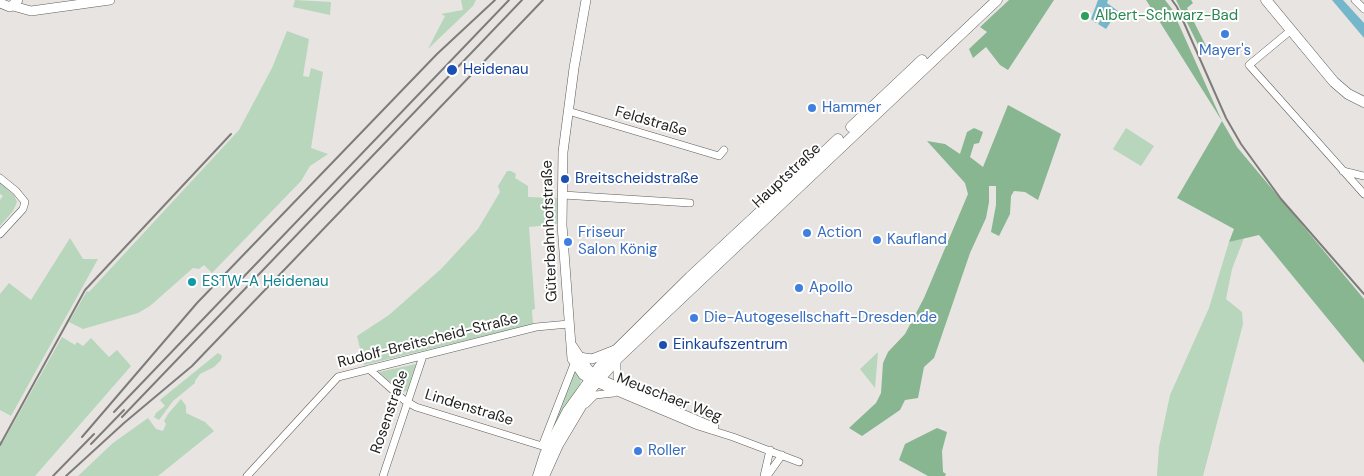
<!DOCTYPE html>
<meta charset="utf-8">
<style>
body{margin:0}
canvas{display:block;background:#e8e4e1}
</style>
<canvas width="1364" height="476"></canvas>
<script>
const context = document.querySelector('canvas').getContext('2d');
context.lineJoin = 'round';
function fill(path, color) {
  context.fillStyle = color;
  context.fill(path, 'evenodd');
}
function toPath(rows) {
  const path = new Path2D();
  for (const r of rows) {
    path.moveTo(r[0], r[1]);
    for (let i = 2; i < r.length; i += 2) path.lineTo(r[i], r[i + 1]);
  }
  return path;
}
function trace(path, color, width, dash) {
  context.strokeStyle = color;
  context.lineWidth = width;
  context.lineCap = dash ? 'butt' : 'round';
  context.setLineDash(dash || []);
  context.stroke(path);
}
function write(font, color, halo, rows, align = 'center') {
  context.font = font + ' "DM Sans",sans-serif';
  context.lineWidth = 4;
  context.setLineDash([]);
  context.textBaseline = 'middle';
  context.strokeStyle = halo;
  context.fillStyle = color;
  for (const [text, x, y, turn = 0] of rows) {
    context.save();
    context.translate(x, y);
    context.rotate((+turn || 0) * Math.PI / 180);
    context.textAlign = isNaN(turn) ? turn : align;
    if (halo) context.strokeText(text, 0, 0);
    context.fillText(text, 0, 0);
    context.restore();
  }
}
const green = toPath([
 [295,0,331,2,330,15,293,7],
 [461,0,476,0,473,6,428,49,445,16,441,14,463,10],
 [287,31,309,39,303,76,309,77,311,68,323,72,311,148,328,154,310,166,301,181,212,273,204,265,199,269,193,268,150,306,138,313,83,329,69,322,87,291,89,292,239,130,272,68],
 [1126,128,1154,146,1141,166,1113,149],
 [507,171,511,171,516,174,515,178,528,186,528,197,557,198,558,224,529,227,535,309,532,310,533,324,364,365,357,336,389,315,441,269,478,229,500,192,498,186],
 [0,183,14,195,17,202,13,211,0,226,0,200,3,196,0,194],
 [70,238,83,259,98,259,11,416,0,410,0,294,9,283,31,300],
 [1244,238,1232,269,1226,299,1242,312,1243,324,1203,476,1157,476,1159,447,1170,395,1209,308,1229,242],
 [62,337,75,345,77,342,83,346,91,338,109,357,117,350,131,366,35,476,0,476,0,441,3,442],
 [878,352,875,388,860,369],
 [218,353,222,356,221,360,214,367,200,374,195,381,195,383,173,401,159,420,157,419,154,417,156,413,165,406,160,400],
 [416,364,407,391,402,392,379,372],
 [575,369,581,377,580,387,544,447],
 [181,399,186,406,186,413,205,422,214,431,158,476,78,476,113,443,148,418,156,429,163,431,166,424,164,421,168,414]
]);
const forest = toPath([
 [1009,0,1054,0,1008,70,1000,65,986,47,973,58,969,49,987,32,980,27],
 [1146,0,1165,0,1172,9,1222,121,1237,147,1364,299,1364,363,1259,235,1229,242,1234,229,1177,198,1222,121],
 [1176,0,1191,0,1193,3,1187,8,1209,52,1203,55],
 [1008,105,1061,134,1038,200,1025,192,1014,191,1011,196,1010,214,999,236,991,232,996,205,996,186,989,186,989,202,986,218,970,253,934,358,924,367,918,398,905,400,900,410,862,436,849,428,876,403,881,393,883,363,888,352,905,334,924,298,968,194,965,183,927,141,945,144,960,154,967,132,974,128,983,132,979,143,974,144,970,157,983,167],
 [937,428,947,432,942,451,943,472,946,474,945,476,928,476,899,460,905,444]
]);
const water = toPath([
 [1098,0,1108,0,1107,3,1118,11,1106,29,1098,24,1104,15,1102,14,1096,23,1091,19],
 [1332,0,1343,0,1364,23,1364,38]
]);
const minor = toPath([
 [1355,0,1364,9],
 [1290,31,1249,65,1364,194],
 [568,111,719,156,724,150],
 [1343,171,1364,176],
 [0,178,16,191,25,202,23,209,0,234],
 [563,195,690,203],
 [617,361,617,378,628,388],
 [369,369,404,400,416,407,542,446,574,364],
 [600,378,715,427],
 [596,383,698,426,733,437,799,462],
 [586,404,595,395,614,393],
 [247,476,338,377,536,327,569,324],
 [383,476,423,356],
 [764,476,770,450],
 [767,476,782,455]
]);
const tertiary = toPath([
 [586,0,574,68,563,152,562,225,572,359,583,375,596,383],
 [0,3,10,7,18,0],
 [13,6,31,11,110,0],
 [571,344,588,369,600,378],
 [579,357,592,359,615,350]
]);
const secondary = toPath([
 [1266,0,1334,82,1348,94,1364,102],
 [851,127,922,60],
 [538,476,545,454,567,412,600,366,690,277,838,139],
 [544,476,558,445,592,388,618,358,997,0]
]);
const rail = toPath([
 [1172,0,1177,7,1226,118,1241,144,1281,199,1364,294],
 [114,412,509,0],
 [122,417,522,0],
 [82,437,197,303,437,54,495,0],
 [91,444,124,410],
 [0,445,85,290,231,134],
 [53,476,94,434],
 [66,476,124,423,192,366,543,0]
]);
const markers = [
 [1085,16,5,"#2e9e5b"],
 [1225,34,5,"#3f7fe0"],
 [452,70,6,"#1a4fb4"],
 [812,108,5,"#3f7fe0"],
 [565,179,5,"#1a4fb4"],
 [807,233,5,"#3f7fe0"],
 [877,240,5,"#3f7fe0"],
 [568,242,5,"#3f7fe0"],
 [192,282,5,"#0f9aa8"],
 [799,288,5,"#3f7fe0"],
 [694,318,5,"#3f7fe0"],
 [663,345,5,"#1a4fb4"],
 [638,451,5,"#3f7fe0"]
];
const leisureNames = [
 ["Albert-Schwarz-Bad",1095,16]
];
const shopNames = [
 ["Mayer's",1225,51,"center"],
 ["Hammer",822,108],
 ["Friseur",578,233],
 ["Salon König",578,250],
 ["Action",817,233],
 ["Kaufland",887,240],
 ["Apollo",809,288],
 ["Die-Autogesellschaft-Dresden.de",704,318],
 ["Roller",648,451]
];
const transitNames = [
 ["Heidenau",463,70],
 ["Breitscheidstraße",575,179],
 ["Einkaufszentrum",673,345]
];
const streetNames = [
 ["Feldstraße",651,122,16],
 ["Hauptstraße",787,176,-43],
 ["Güterbahnhofstraße",550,231,-92],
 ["Rudolf-Breitscheid-Straße",428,341,-14],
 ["Meuschaer Weg",669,398,21],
 ["Lindenstraße",469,408,17],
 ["Rosenstraße",390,412,-71]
];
const cultureNames = [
 ["ESTW-A Heidenau",202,282]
];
fill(green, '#b7d6bc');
fill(forest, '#87b691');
fill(water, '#74b6ca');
trace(minor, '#605d59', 8);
trace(tertiary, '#605d59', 10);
trace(secondary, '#605d59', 11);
trace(minor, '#fff', 7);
trace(tertiary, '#fff', 9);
trace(secondary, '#fff', 10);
trace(rail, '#7f7d7b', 2);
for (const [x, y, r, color] of markers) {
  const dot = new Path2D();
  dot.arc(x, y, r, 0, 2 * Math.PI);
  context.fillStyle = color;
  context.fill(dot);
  trace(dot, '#fff', 2);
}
write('15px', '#27864d', '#fff', leisureNames, 'left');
write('15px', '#366cbe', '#fff', shopNames, 'left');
write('15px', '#164399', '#fff', transitNames, 'left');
write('15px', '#201f1e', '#fff', streetNames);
write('15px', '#0d838f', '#fff', cultureNames, 'left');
</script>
